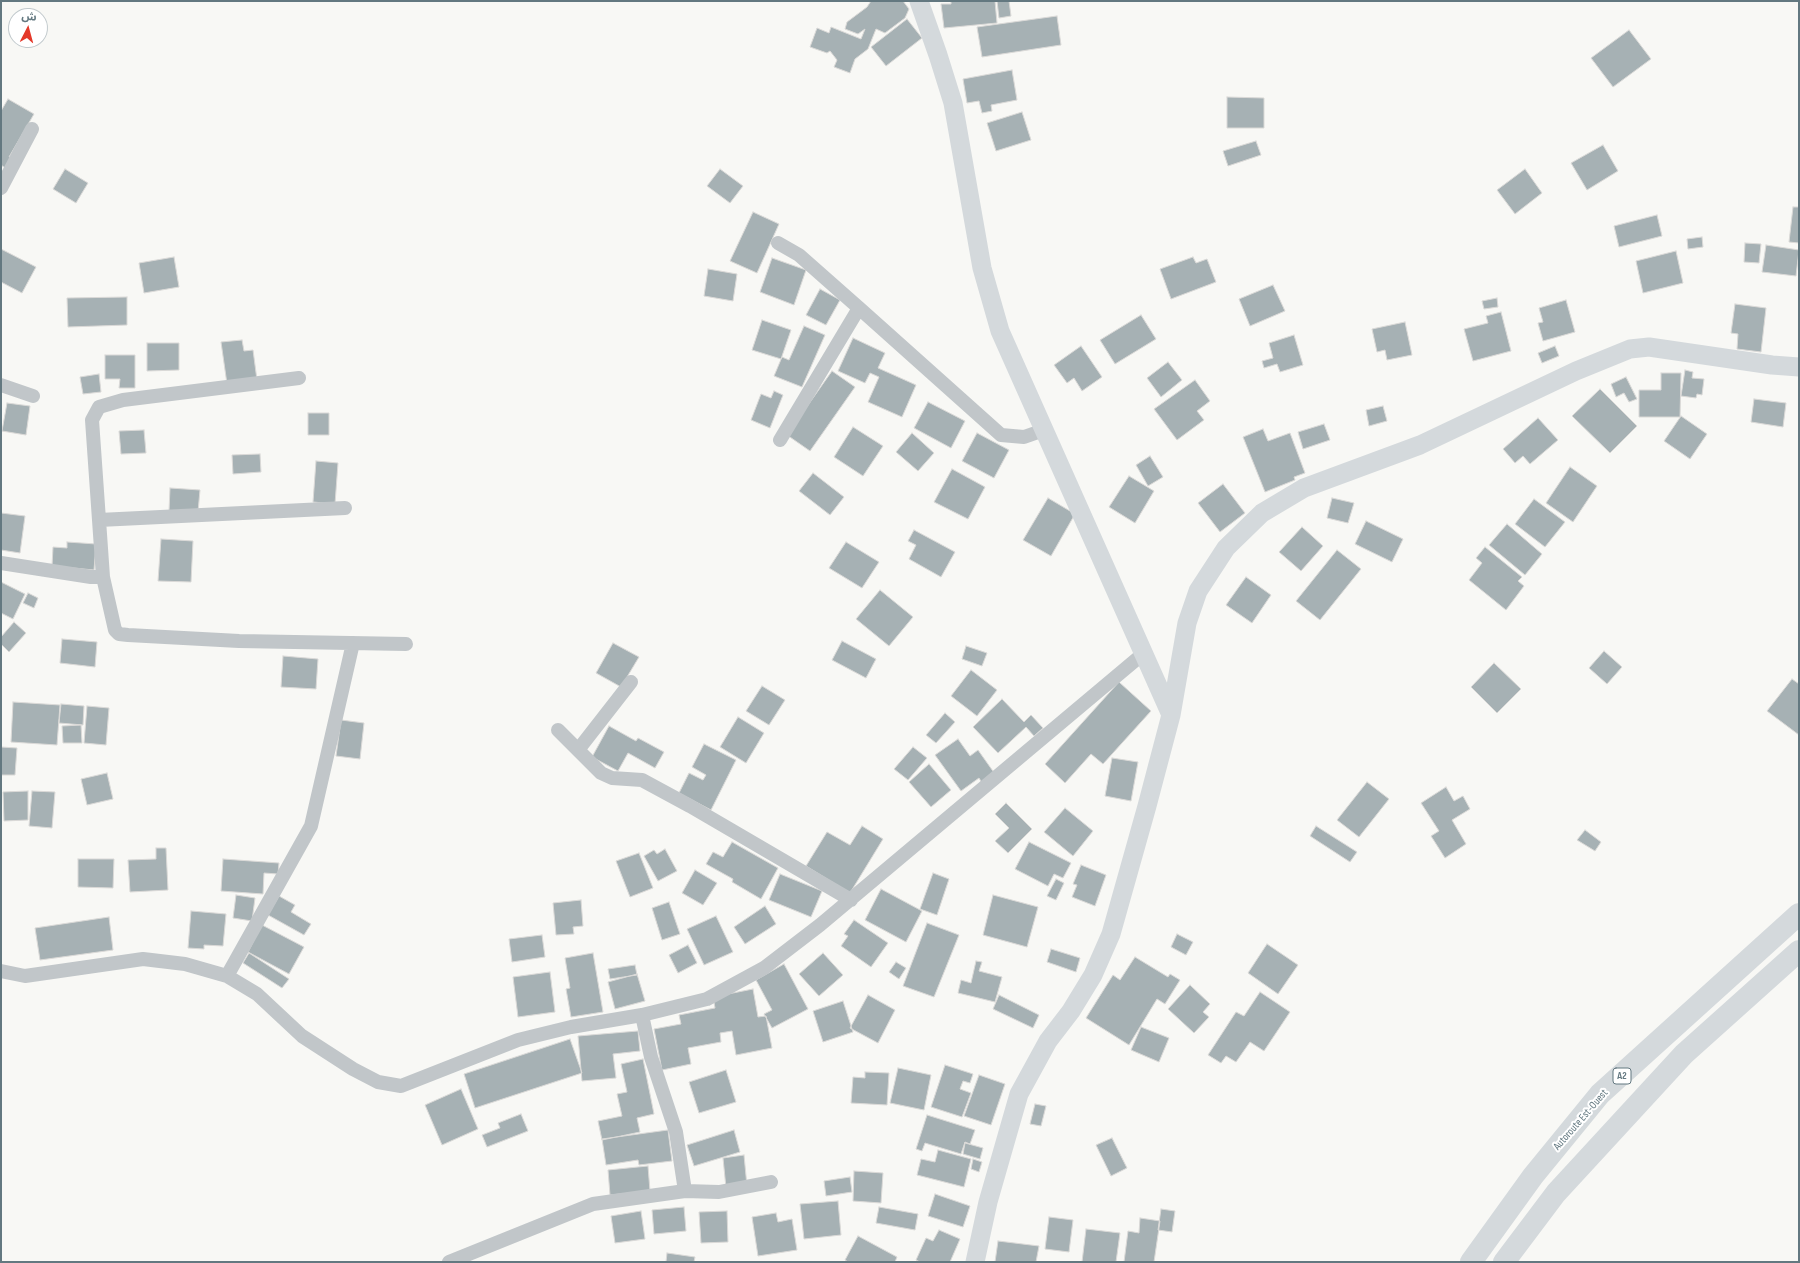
<!DOCTYPE html>
<meta charset="utf-8">
<style>
body{margin:0}
#map{position:relative;width:1800px;height:1263px;overflow:hidden;background:#f8f8f5;font-family:"Sofia Sans Condensed","Noto Sans Arabic",sans-serif}
canvas{display:block}
.frame{position:absolute;inset:0;border:2px solid #637880;pointer-events:none}
.north{position:absolute;left:8px;top:8px;width:40px;height:40px;box-sizing:border-box;background:#fff;border:1px solid #c1c9cc;border-radius:50%;rotate:6deg;font-size:11px;font-weight:700;line-height:16px;text-align:center;color:#637880}
.north::after{content:'';display:block;margin:auto;width:14px;height:18px;background:#e43829;clip-path:polygon(50% 0,100% 100%,50% 72%,0 100%)}
</style>
<div id="map">
<canvas width="1800" height="1263"></canvas>
<div class="frame"></div>
<div class="north">ش</div>
</div>
<script>
const context = document.querySelector('canvas').getContext('2d');
context.lineJoin = 'round';
function fill(path, color) {
  context.fillStyle = color;
  context.fill(path, 'evenodd');
}
function toPath(rows) {
  const path = new Path2D();
  for (const r of rows) {
    path.moveTo(r[0], r[1]);
    for (let i = 2; i < r.length; i += 2) path.lineTo(r[i], r[i + 1]);
  }
  return path;
}
function trace(path, color, width, dash) {
  context.strokeStyle = color;
  context.lineWidth = width;
  context.lineCap = dash ? 'butt' : 'round';
  context.setLineDash(dash || []);
  context.stroke(path);
}
function write(font, color, halo, rows, align = 'center') {
  context.font = font + ' "Sofia Sans Condensed",sans-serif';
  context.lineWidth = 4;
  context.setLineDash([]);
  context.textBaseline = 'middle';
  context.strokeStyle = halo;
  context.fillStyle = color;
  for (const [text, x, y, turn = 0] of rows) {
    context.save();
    context.translate(x, y);
    context.rotate((+turn || 0) * Math.PI / 180);
    context.textAlign = isNaN(turn) ? turn : align;
    if (halo) context.strokeText(text, 0, 0);
    context.fillText(text, 0, 0);
    context.restore();
  }
}
const building = toPath([
 [871,1,903,1,909,9,905,18,885,33,876,29,868,49,855,59,850,73,834,67,837,60,830,51,827,53,810,47,817,28,829,33,831,27,861,39,865,29,858,34,845,29,847,22,867,7,871,1],
 [951,1,995,1,997,23,944,28,941,4,951,4,951,1],
 [997,1,1009,1,1011,16,999,18,997,1],
 [1057,16,1061,45,982,57,977,27,1057,16],
 [907,19,922,38,886,66,871,47,907,19],
 [1629,30,1651,59,1613,87,1591,58,1629,30],
 [1012,70,1017,100,991,105,992,111,982,113,979,101,967,103,963,79,1012,70],
 [1227,97,1264,98,1264,128,1227,128,1227,97],
 [8,99,34,114,9,157,14,159,8,170,1,165,1,111,8,99],
 [1022,112,1031,140,996,151,987,123,1022,112],
 [1256,141,1261,155,1228,166,1223,151,1256,141],
 [1603,145,1618,171,1587,190,1571,163,1603,145],
 [65,169,88,183,76,203,53,189,65,169],
 [720,169,743,186,730,203,707,186,720,169],
 [1525,169,1542,193,1515,214,1497,190,1525,169],
 [1793,207,1799,207,1799,243,1789,242,1793,207],
 [753,212,779,224,757,273,730,261,753,212],
 [1657,215,1662,236,1619,247,1614,226,1657,215],
 [1702,237,1703,247,1688,249,1687,239,1702,237],
 [1745,243,1761,244,1759,263,1744,262,1745,243],
 [1766,245,1799,250,1796,276,1762,272,1766,245],
 [1,249,36,267,22,293,1,282,1,249],
 [1676,251,1683,283,1643,293,1636,261,1676,251],
 [174,257,179,287,144,293,139,263,174,257],
 [1193,257,1196,263,1207,259,1216,282,1171,299,1160,269,1193,257],
 [772,258,806,270,794,305,760,292,772,258],
 [708,269,737,274,733,301,704,296,708,269],
 [1273,285,1285,311,1250,326,1239,299,1273,285],
 [820,289,840,300,826,325,806,315,820,289],
 [127,297,127,325,68,327,67,298,127,297],
 [1497,298,1498,307,1484,309,1482,301,1497,298],
 [1566,300,1575,332,1543,341,1538,323,1543,322,1539,308,1566,300],
 [1735,304,1766,308,1761,352,1737,349,1738,334,1731,333,1735,304],
 [1501,312,1511,351,1473,361,1464,329,1488,323,1486,316,1501,312],
 [1141,315,1156,339,1115,364,1100,340,1141,315],
 [762,320,791,330,781,359,752,350,762,320],
 [1405,322,1412,355,1387,360,1385,350,1377,352,1372,329,1405,322],
 [804,326,825,335,802,387,774,376,782,357,789,360,804,326],
 [1294,335,1303,365,1280,372,1277,364,1264,368,1262,361,1273,358,1269,343,1294,335],
 [853,338,885,353,878,368,916,385,902,417,868,402,879,377,870,373,865,383,838,371,853,338],
 [242,340,244,351,253,350,257,380,227,384,221,342,242,340],
 [147,343,179,343,179,370,147,371,147,343],
 [1081,346,1102,377,1082,391,1074,378,1067,383,1054,365,1081,346],
 [1555,346,1559,356,1542,363,1538,353,1555,346],
 [105,355,135,355,135,388,119,388,120,379,105,379,105,355],
 [1168,362,1182,380,1161,397,1147,378,1168,362],
 [1685,370,1693,372,1692,378,1704,379,1702,395,1697,394,1696,398,1681,396,1685,370],
 [832,371,855,387,810,451,787,435,832,371],
 [1661,373,1681,373,1680,417,1639,417,1639,390,1661,390,1661,373],
 [99,374,101,392,83,394,80,377,99,374],
 [1626,377,1637,399,1629,402,1624,393,1616,397,1611,384,1626,377],
 [1195,380,1210,401,1197,411,1204,420,1177,440,1154,409,1195,380],
 [1600,389,1637,426,1610,453,1572,416,1600,389],
 [774,391,783,395,770,428,751,420,761,394,771,398,774,391],
 [1754,399,1786,403,1783,427,1751,422,1754,399],
 [928,402,965,421,951,448,914,428,928,402],
 [7,403,30,406,26,435,2,431,7,403],
 [1383,406,1387,421,1369,426,1366,410,1383,406],
 [308,413,329,413,329,435,308,435,308,413],
 [1681,416,1707,434,1690,459,1664,441,1681,416],
 [1538,418,1558,440,1530,464,1523,456,1515,463,1503,449,1538,418],
 [1324,424,1330,440,1303,449,1298,432,1324,424],
 [853,427,883,446,863,476,834,457,853,427],
 [1263,429,1268,441,1290,433,1305,473,1294,477,1295,480,1265,492,1243,437,1263,429],
 [144,430,146,453,121,454,119,431,144,430],
 [912,433,934,453,918,471,896,452,912,433],
 [977,433,1009,450,994,478,962,461,977,433],
 [260,454,261,472,233,474,232,455,260,454],
 [1150,456,1163,477,1148,486,1136,465,1150,456],
 [316,461,338,463,335,504,313,502,316,461],
 [1570,467,1597,486,1573,522,1546,503,1570,467],
 [952,469,985,487,968,519,934,502,952,469],
 [813,473,844,497,830,515,799,491,813,473],
 [1129,476,1154,491,1135,523,1109,507,1129,476],
 [1223,484,1245,513,1220,532,1198,503,1223,484],
 [170,488,200,490,198,512,169,511,170,488],
 [1048,498,1075,514,1051,556,1023,540,1048,498],
 [1332,498,1354,503,1348,523,1327,518,1332,498],
 [1534,499,1565,522,1545,547,1515,524,1534,499],
 [1,513,25,516,20,553,1,550,1,513],
 [1366,521,1403,539,1392,562,1355,544,1366,521],
 [1507,524,1542,554,1525,575,1489,545,1507,524],
 [1302,527,1323,546,1301,571,1279,552,1302,527],
 [914,530,955,552,941,577,909,559,916,545,908,541,914,530],
 [161,539,193,541,191,582,158,581,161,539],
 [67,542,96,544,94,570,52,566,53,547,67,548,67,542],
 [846,542,879,562,862,588,829,568,846,542],
 [1485,547,1522,577,1518,581,1524,586,1506,610,1469,580,1482,563,1476,558,1485,547],
 [1337,550,1361,569,1320,620,1296,601,1337,550],
 [1246,577,1271,595,1252,623,1226,605,1246,577],
 [1,582,25,594,13,619,1,613,1,582],
 [880,590,913,617,889,646,856,619,880,590],
 [28,593,38,598,34,608,23,603,28,593],
 [14,622,26,633,9,652,1,644,1,637,14,622],
 [62,639,97,642,95,667,60,663,62,639],
 [842,641,876,659,866,678,832,660,842,641],
 [613,643,639,657,621,687,596,673,613,643],
 [966,646,987,653,982,666,962,659,966,646],
 [1604,651,1622,667,1607,684,1589,668,1604,651],
 [283,656,318,659,316,689,281,687,283,656],
 [1494,663,1521,689,1497,713,1471,687,1494,663],
 [971,670,997,690,977,716,951,696,971,670],
 [1792,679,1799,684,1799,735,1767,711,1792,679],
 [1119,682,1151,711,1103,764,1091,754,1065,783,1045,764,1119,682],
 [762,686,785,700,769,725,746,711,762,686],
 [1002,699,1024,722,1031,715,1043,728,1034,736,1026,727,998,753,973,727,1002,699],
 [13,702,60,705,57,745,11,742,13,702],
 [61,704,84,706,83,725,59,723,61,704],
 [87,706,109,708,106,745,84,743,87,706],
 [945,713,955,722,936,743,926,735,945,713],
 [738,717,764,733,746,763,720,747,738,717],
 [341,720,364,723,360,759,336,756,341,720],
 [81,725,82,743,63,743,62,726,81,725],
 [609,726,636,741,638,738,664,752,655,768,628,753,618,771,592,757,609,726],
 [958,739,970,756,978,750,995,774,982,783,979,778,961,791,935,755,958,739],
 [704,744,736,760,711,810,679,793,689,773,703,780,706,775,692,767,704,744],
 [1,747,17,748,15,775,1,775,1,747],
 [913,747,927,758,908,780,894,769,913,747],
 [1112,758,1138,762,1131,801,1105,796,1112,758],
 [929,764,951,790,931,807,909,782,929,764],
 [107,773,113,799,87,805,81,779,107,773],
 [1367,782,1389,799,1359,837,1337,820,1367,782],
 [1446,787,1454,801,1463,796,1470,809,1452,820,1466,844,1445,858,1431,836,1439,831,1421,803,1446,787],
 [28,791,28,820,4,821,3,792,28,791],
 [32,791,55,792,52,828,29,826,32,791],
 [1006,803,1032,829,1008,853,995,841,1009,828,995,814,1006,803],
 [1065,808,1093,831,1073,856,1044,832,1065,808],
 [862,826,883,839,850,893,806,866,827,832,850,845,862,826],
 [1316,826,1357,852,1350,862,1310,836,1316,826],
 [1585,830,1601,842,1595,851,1577,840,1585,830],
 [732,842,778,868,761,899,732,882,733,879,706,864,713,852,723,857,732,842],
 [1029,842,1071,863,1063,878,1054,874,1048,886,1015,869,1029,842],
 [156,848,166,848,168,890,130,892,128,860,156,859,156,848],
 [665,849,677,871,658,881,644,856,654,850,657,854,665,849],
 [639,853,653,888,630,897,616,861,639,853],
 [78,859,114,859,113,888,78,887,78,859],
 [223,859,279,863,278,874,264,873,263,894,221,891,223,859],
 [1081,865,1106,875,1095,906,1072,897,1077,885,1073,884,1081,865],
 [695,870,717,883,703,905,682,893,695,870],
 [933,873,949,879,937,915,920,909,933,873],
 [780,874,822,891,811,917,769,900,780,874],
 [1056,879,1064,883,1056,900,1047,896,1056,879],
 [881,889,922,911,906,942,865,920,881,889],
 [236,895,255,898,252,921,233,918,236,895],
 [993,895,1038,907,1027,947,983,935,993,895],
 [279,896,295,905,291,912,311,924,304,935,268,915,279,896],
 [581,900,583,926,573,927,574,934,556,935,553,903,581,900],
 [669,902,680,934,662,940,652,908,669,902],
 [765,906,776,924,745,944,734,927,765,906],
 [191,911,226,914,223,946,204,945,204,949,188,948,191,911],
 [716,916,733,952,704,965,687,929,716,916],
 [109,917,113,950,40,960,35,928,109,917],
 [854,920,888,943,871,967,841,946,848,936,844,934,854,920],
 [927,923,959,935,934,997,903,986,927,923],
 [262,925,304,947,289,974,248,952,262,925],
 [1177,934,1193,942,1186,955,1171,947,1177,934],
 [542,935,545,957,512,962,509,939,542,935],
 [1267,944,1298,965,1278,994,1248,973,1267,944],
 [688,945,697,963,678,973,669,955,688,945],
 [1051,949,1080,958,1076,972,1047,962,1051,949],
 [249,953,289,979,282,988,243,963,249,953],
 [593,953,603,1012,571,1017,566,989,570,988,565,958,593,953],
 [823,953,843,975,819,996,799,974,823,953],
 [1135,957,1168,977,1170,974,1180,980,1165,1004,1157,999,1129,1045,1086,1018,1113,975,1120,980,1135,957],
 [976,961,982,962,979,971,1002,977,995,1002,958,993,961,980,971,983,976,961],
 [896,962,906,968,899,979,889,972,896,962],
 [784,964,808,1009,772,1028,764,1014,772,1010,756,980,784,964],
 [635,965,637,975,610,979,608,969,635,965],
 [550,972,555,1012,518,1017,513,977,550,972],
 [637,974,645,1001,615,1009,608,982,637,974],
 [1190,985,1210,1004,1203,1012,1209,1017,1194,1033,1168,1009,1190,985],
 [753,989,758,1017,766,1016,772,1048,736,1055,732,1031,720,1033,721,1042,688,1048,691,1064,662,1070,654,1029,681,1024,679,1015,715,1008,713,997,753,989],
 [1260,992,1290,1012,1264,1051,1250,1042,1236,1062,1226,1056,1221,1063,1208,1055,1236,1012,1244,1016,1260,992],
 [868,995,895,1010,878,1043,850,1028,868,995],
 [999,995,1039,1015,1033,1028,993,1009,999,995],
 [843,1001,853,1032,823,1042,813,1011,843,1001],
 [1141,1027,1169,1038,1159,1062,1131,1050,1141,1027],
 [638,1031,640,1051,613,1054,616,1078,582,1081,578,1036,638,1031],
 [570,1039,582,1073,475,1108,464,1074,570,1039],
 [643,1059,654,1114,637,1118,640,1132,602,1140,598,1121,622,1116,617,1094,627,1092,621,1064,643,1059],
 [945,1065,973,1074,970,1083,963,1081,960,1089,971,1093,962,1117,931,1107,945,1065],
 [898,1068,931,1075,924,1110,890,1103,898,1068],
 [726,1070,736,1102,699,1113,689,1082,726,1070],
 [865,1072,889,1073,887,1105,851,1103,853,1077,865,1078,865,1072],
 [979,1075,1005,1084,991,1125,964,1116,979,1075],
 [461,1089,478,1129,442,1145,425,1105,461,1089],
 [1035,1104,1046,1106,1041,1126,1030,1124,1035,1104],
 [521,1114,528,1131,487,1147,482,1135,500,1128,498,1123,521,1114],
 [927,1115,975,1130,970,1144,965,1142,961,1154,925,1143,922,1151,916,1149,927,1115],
 [668,1130,672,1161,639,1165,638,1160,606,1165,602,1139,668,1130],
 [734,1130,740,1152,694,1166,687,1145,734,1130],
 [1112,1138,1127,1168,1111,1176,1096,1145,1112,1138],
 [965,1143,983,1148,980,1159,963,1154,965,1143],
 [938,1150,971,1159,964,1187,917,1175,921,1159,935,1162,938,1150],
 [744,1155,747,1186,726,1188,723,1158,744,1155],
 [973,1159,982,1162,979,1172,971,1169,973,1159],
 [648,1166,650,1191,610,1195,608,1170,648,1166],
 [854,1171,883,1173,881,1203,853,1201,854,1171],
 [850,1177,852,1192,826,1196,824,1181,850,1177],
 [935,1194,970,1206,963,1227,928,1216,935,1194],
 [838,1201,841,1235,804,1239,800,1204,838,1201],
 [684,1207,686,1231,654,1234,652,1210,684,1207],
 [879,1207,918,1214,915,1230,876,1223,879,1207],
 [1161,1209,1175,1211,1172,1232,1158,1230,1161,1209],
 [641,1211,645,1239,615,1243,611,1216,641,1211],
 [727,1211,728,1242,701,1243,699,1212,727,1211],
 [776,1213,778,1222,792,1219,797,1250,758,1256,752,1217,776,1213],
 [1049,1217,1073,1220,1069,1252,1045,1249,1049,1217],
 [1140,1218,1160,1221,1154,1262,1124,1262,1128,1231,1139,1233,1140,1218],
 [1086,1229,1120,1233,1116,1262,1082,1262,1086,1229],
 [939,1230,960,1239,950,1262,920,1262,916,1260,926,1238,933,1241,939,1230],
 [858,1236,897,1257,895,1262,848,1262,845,1260,858,1236],
 [998,1241,1039,1246,1036,1262,995,1262,998,1241],
 [667,1253,695,1257,694,1262,666,1262,667,1253]
]);
const minor = toPath([
 [1,188,32,129],
 [778,243,799,255,859,308],
 [299,378,123,400,99,407,92,420,103,577,115,630,119,634,128,635,239,641,406,644],
 [1,385,33,396],
 [780,440,859,308,1001,435,1024,437,1044,430],
 [99,520,345,508],
 [1,563,91,577,103,577],
 [558,730,601,773,612,778,642,780,690,806,851,900],
 [578,750,631,682],
 [1,971,25,976,143,959,185,964,227,976,257,994,302,1036,353,1069,378,1082,401,1086,518,1040,571,1027,642,1015,707,999,764,968,820,925,1144,653],
 [227,976,311,826,353,643],
 [642,1015,651,1057,676,1132,685,1191],
 [449,1262,593,1204,685,1191,719,1192,771,1182]
]);
const secondary = toPath([
 [919,1,938,55,953,103,982,268,1000,331,1171,715],
 [975,1262,988,1202,1019,1094,1048,1041,1071,1011,1093,975,1111,934,1147,806,1171,715,1187,623,1198,591,1226,548,1262,513,1304,488,1420,445,1576,371,1630,349,1649,347,1772,365,1799,367]
]);
const motorway = toPath([
 [1471,1262,1533,1176,1600,1094,1799,914],
 [1504,1262,1556,1193,1684,1054,1799,951]
]);
const shields = [
 [1622,1076,18]
];
const shieldNames = [
 ["A2",1622,1076]
];
const streetNames = [
 ["Autoroute Est-Ouest",1581,1120,-49]
];
fill(building, '#a6b1b4');
trace(building, '#dad9d7', 1);
trace(minor, '#c1c6c9', 14);
trace(secondary, '#d4d9dc', 19);
trace(motorway, '#d4d9dc', 22);
for (const [x, y, w] of shields) {
  const box = new Path2D();
  box.roundRect(x - w / 2, y - 8, w, 16, 3);
  context.fillStyle = '#fff';
  context.fill(box);
  trace(box, '#637880', 1);
}
write('bold 10px', '#637880', null, shieldNames);
write('11px', '#637880', '#fff', streetNames);
</script>
